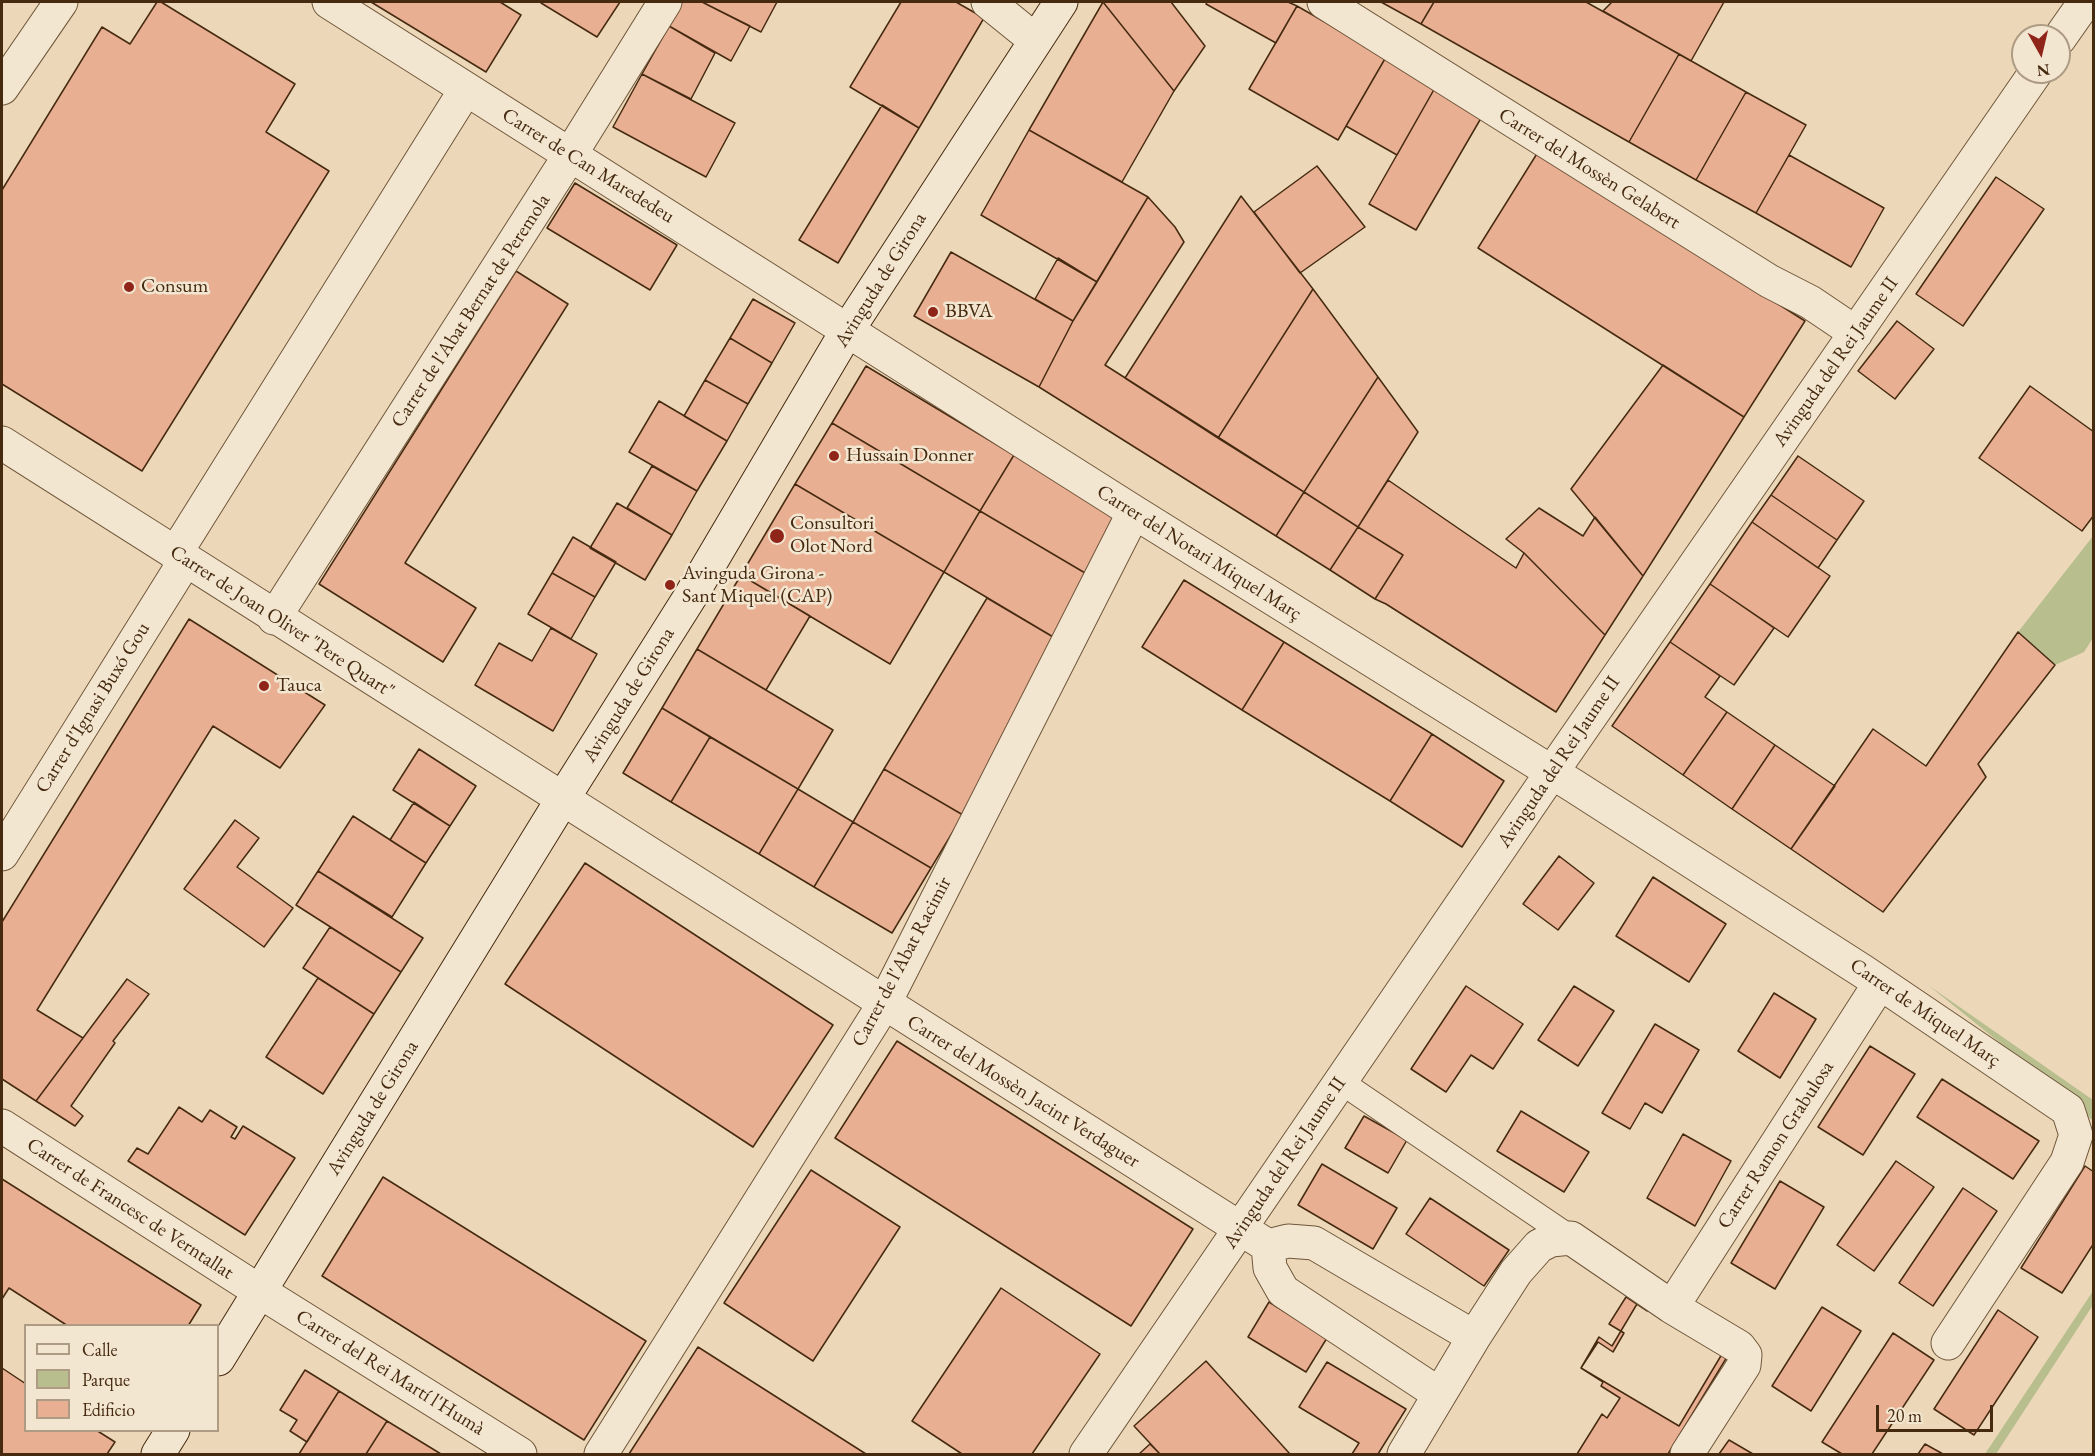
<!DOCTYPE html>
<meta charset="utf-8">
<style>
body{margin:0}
#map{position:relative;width:2095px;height:1456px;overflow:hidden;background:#ecd8b8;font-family:"EB Garamond",serif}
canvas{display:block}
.frame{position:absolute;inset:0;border:3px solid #452a10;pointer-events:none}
.legend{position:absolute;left:24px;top:1324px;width:195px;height:108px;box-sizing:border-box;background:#f3e6d1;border:2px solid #ad9b84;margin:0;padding:8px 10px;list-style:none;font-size:18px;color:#452a10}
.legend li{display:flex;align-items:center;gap:12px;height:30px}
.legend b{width:30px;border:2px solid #ad9b84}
.north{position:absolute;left:2011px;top:24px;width:60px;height:60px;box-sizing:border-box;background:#f3e6d1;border:2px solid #ad9b84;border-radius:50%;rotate:172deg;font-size:16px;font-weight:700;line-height:24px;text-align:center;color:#452a10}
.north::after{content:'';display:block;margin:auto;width:21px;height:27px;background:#8f2418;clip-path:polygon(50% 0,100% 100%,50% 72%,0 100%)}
.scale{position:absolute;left:1876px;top:1405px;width:117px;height:27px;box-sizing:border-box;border:3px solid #452a10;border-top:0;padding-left:8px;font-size:18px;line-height:21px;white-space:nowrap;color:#452a10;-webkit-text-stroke:4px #f3e6d1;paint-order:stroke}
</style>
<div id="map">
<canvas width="2095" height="1456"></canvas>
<div class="frame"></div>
<ul class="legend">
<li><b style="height:8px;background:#f3e6d1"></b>Calle</li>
<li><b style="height:16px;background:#b8be8e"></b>Parque</li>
<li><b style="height:16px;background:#e8af93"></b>Edificio</li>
</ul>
<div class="north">N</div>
<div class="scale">20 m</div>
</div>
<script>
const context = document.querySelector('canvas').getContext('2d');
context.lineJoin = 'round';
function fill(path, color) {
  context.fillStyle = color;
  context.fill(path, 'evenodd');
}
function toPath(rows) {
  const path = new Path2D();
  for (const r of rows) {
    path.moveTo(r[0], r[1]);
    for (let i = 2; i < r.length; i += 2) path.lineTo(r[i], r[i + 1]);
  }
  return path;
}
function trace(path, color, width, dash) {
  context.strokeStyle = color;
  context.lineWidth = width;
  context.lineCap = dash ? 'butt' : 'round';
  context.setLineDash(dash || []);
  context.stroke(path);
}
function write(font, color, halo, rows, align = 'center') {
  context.font = font + ' "EB Garamond",serif';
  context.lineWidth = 5;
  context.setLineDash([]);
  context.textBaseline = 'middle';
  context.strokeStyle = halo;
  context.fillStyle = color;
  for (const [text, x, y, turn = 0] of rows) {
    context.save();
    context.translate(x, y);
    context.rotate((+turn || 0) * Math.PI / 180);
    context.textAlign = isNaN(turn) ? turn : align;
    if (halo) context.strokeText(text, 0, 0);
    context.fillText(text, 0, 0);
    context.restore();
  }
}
const green = toPath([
 [2093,536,2093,638,2084,652,2055,665,2018,632],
 [1928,985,2093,1100,2093,1121,2071,1100],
 [2093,1291,2093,1305,1996,1454,1985,1454]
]);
const building = toPath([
 [157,2,161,2,295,84,266,132,329,171,142,471,2,384,2,190,102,27,130,44,157,2],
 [371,2,500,2,521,15,486,72,371,2],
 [542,2,620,2,597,37,541,3,542,2],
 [682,2,702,2,750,26,731,61,669,26,682,2],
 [702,2,777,2,761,32,702,2],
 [901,2,956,2,984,18,919,128,850,87,901,2],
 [1103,2,1174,91,1122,182,1029,130,1103,2],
 [1103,2,1171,2,1205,46,1174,91,1103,2],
 [1207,2,1288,2,1297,6,1276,43,1206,4,1207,2],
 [1381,2,1434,2,1421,24,1381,2],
 [1434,2,1586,2,1679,54,1629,142,1421,24,1434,2],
 [1612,2,1724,2,1691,61,1603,11,1612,2],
 [1297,6,1386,57,1338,140,1249,89,1297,6],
 [669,26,715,53,691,99,642,74,669,26],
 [1679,54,1746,92,1696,180,1629,142,1679,54],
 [1386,57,1436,86,1397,155,1346,126,1386,57],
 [642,74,735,123,706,177,613,127,642,74],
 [1436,86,1484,113,1416,230,1369,204,1436,86],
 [1746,92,1806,125,1756,213,1696,180,1746,92],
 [882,105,919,128,838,263,799,240,882,105],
 [1029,130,1148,197,1097,282,981,215,1029,130],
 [1538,152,1805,321,1744,417,1478,248,1538,152],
 [1789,155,1884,208,1851,267,1756,213,1789,155],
 [1317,166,1365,227,1300,273,1254,212,1317,166],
 [1996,177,2044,209,1963,326,1916,294,1996,177],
 [575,183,677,245,650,290,547,228,575,183],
 [1241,196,1313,289,1218,438,1125,378,1241,196],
 [1148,197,1175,227,1184,242,1105,365,1304,492,1276,536,1039,387,1073,321,1148,197],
 [951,252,1073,321,1039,387,914,316,951,252],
 [1058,258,1097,282,1073,321,1035,299,1058,258],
 [516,271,568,304,405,563,476,608,443,662,319,584,516,271],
 [1313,289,1378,377,1304,492,1218,438,1313,289],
 [753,299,795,323,772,363,730,338,753,299],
 [1897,321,1934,349,1895,399,1858,371,1897,321],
 [730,338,772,363,748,404,705,380,730,338],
 [1663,365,1744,417,1643,576,1571,489,1663,365],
 [866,366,1014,455,980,511,832,423,866,366],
 [1378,377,1418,432,1358,527,1304,492,1378,377],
 [705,380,748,404,727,441,684,416,705,380],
 [2030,386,2094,432,2094,515,2082,531,1979,458,2030,386],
 [659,401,727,441,697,491,629,452,659,401],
 [832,423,980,511,944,572,795,484,832,423],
 [1014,455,1136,526,1102,583,980,511,1014,455],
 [1798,456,1864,501,1837,540,1771,495,1798,456],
 [652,466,697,491,672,535,627,508,652,466],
 [1388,480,1516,568,1524,553,1605,635,1556,712,1386,604,1375,599,1403,555,1358,527,1388,480],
 [795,484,944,572,890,664,741,575,795,484],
 [1304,492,1358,527,1330,570,1276,536,1304,492],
 [1771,495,1837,540,1818,568,1752,522,1771,495],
 [617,503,672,535,645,580,590,548,617,503],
 [1539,508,1583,536,1595,517,1643,576,1605,635,1524,553,1506,539,1539,508],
 [980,511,1102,583,1065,644,944,572,980,511],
 [1752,522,1830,576,1788,637,1710,584,1752,522],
 [1358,527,1403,555,1375,599,1330,570,1358,527],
 [573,537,616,562,595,597,552,573,573,537],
 [552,573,595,597,571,639,528,614,552,573],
 [741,575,810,616,766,690,697,649,741,575],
 [1184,580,1284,642,1242,710,1142,647,1184,580],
 [1710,584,1774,628,1734,685,1670,642,1710,584],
 [987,598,1065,644,963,815,884,769,987,598],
 [189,619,325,705,280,768,213,726,37,1010,83,1038,36,1101,2,1079,2,922,189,619],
 [551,628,597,654,553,731,475,685,499,643,532,661,551,628],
 [2018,632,2055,665,1978,764,1986,777,1883,912,1791,849,1873,729,1926,766,2018,632],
 [1284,642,1432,734,1390,801,1242,710,1284,642],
 [1670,642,1720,676,1705,697,1727,712,1683,775,1612,726,1670,642],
 [697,649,833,730,798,789,662,708,697,649],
 [662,708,710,737,671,802,623,773,662,708],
 [1727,712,1775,745,1732,809,1683,775,1727,712],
 [1432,734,1504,781,1462,847,1390,801,1432,734],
 [710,737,798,789,759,854,671,802,710,737],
 [1775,745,1835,786,1791,849,1732,809,1775,745],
 [419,749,476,786,450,826,393,790,419,749],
 [884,769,963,815,931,868,853,822,884,769],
 [798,789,853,822,814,887,759,854,798,789],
 [414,802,450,826,426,863,390,840,414,802],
 [353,816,426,863,392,917,318,871,353,816],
 [235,820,259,838,237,867,293,908,264,947,184,889,235,820],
 [853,822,931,868,892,933,814,887,853,822],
 [1559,856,1594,883,1558,930,1523,904,1559,856],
 [585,863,833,1025,753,1147,505,984,585,863],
 [318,871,423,938,401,972,296,905,318,871],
 [1653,877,1726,924,1689,982,1616,936,1653,877],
 [330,927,401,972,374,1014,303,968,330,927],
 [318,978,374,1014,323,1094,266,1057,318,978],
 [127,979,149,994,113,1041,115,1043,71,1106,83,1116,75,1126,36,1101,127,979],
 [1466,986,1523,1024,1493,1069,1471,1055,1446,1092,1411,1069,1466,986],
 [1574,986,1614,1011,1578,1066,1538,1040,1574,986],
 [1774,993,1816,1019,1780,1078,1738,1051,1774,993],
 [1655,1024,1699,1050,1662,1113,1645,1103,1630,1129,1602,1113,1655,1024],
 [897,1041,1193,1229,1131,1326,835,1138,897,1041],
 [1870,1046,1915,1074,1863,1155,1818,1127,1870,1046],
 [1942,1079,2039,1141,2013,1179,1917,1117,1942,1079],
 [179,1107,202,1122,210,1110,237,1127,231,1137,235,1139,243,1126,295,1158,245,1235,128,1161,137,1148,148,1154,179,1107],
 [1521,1111,1589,1152,1564,1192,1497,1151,1521,1111],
 [1364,1116,1407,1140,1388,1173,1345,1148,1364,1116],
 [1683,1134,1731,1161,1695,1226,1647,1198,1683,1134],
 [1896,1161,1934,1187,1874,1271,1837,1245,1896,1161],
 [1322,1164,1397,1208,1373,1249,1298,1205,1322,1164],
 [2085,1166,2094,1172,2094,1243,2062,1293,2021,1268,2085,1166],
 [811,1170,900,1227,813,1361,724,1303,811,1170],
 [383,1177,646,1341,584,1440,322,1276,383,1177],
 [2,1179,201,1305,188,1326,68,1326,9,1288,2,1299,2,1179],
 [1780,1181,1824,1207,1775,1289,1731,1263,1780,1181],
 [1963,1188,1997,1211,1933,1306,1899,1283,1963,1188],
 [1430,1198,1509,1250,1484,1286,1406,1234,1430,1198],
 [1001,1288,1100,1354,1032,1454,962,1454,912,1421,1001,1288],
 [1626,1297,1647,1311,1649,1308,1727,1357,1668,1454,1577,1454,1602,1414,1607,1418,1620,1398,1601,1386,1603,1382,1581,1368,1598,1342,1613,1352,1624,1333,1609,1324,1626,1297],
 [1269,1302,1327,1338,1306,1372,1248,1337,1269,1302],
 [1637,1304,1722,1354,1679,1426,1581,1368,1599,1337,1612,1346,1637,1304],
 [1822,1307,1861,1331,1811,1411,1772,1386,1822,1307],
 [1998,1310,2038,1337,1974,1435,1934,1409,1998,1310],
 [1893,1333,1934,1360,1872,1454,1842,1454,1822,1442,1893,1333],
 [698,1347,866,1454,629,1454,698,1347],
 [1206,1361,1290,1454,1160,1454,1134,1426,1206,1361],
 [1327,1362,1406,1409,1378,1454,1352,1454,1359,1443,1299,1407,1327,1362],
 [2,1368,26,1384,26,1430,96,1430,115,1442,107,1454,2,1454,2,1368],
 [305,1370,339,1391,307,1442,290,1431,297,1420,280,1410,305,1370],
 [339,1391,387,1421,366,1454,299,1454,339,1391],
 [387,1421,441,1454,366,1454,387,1421],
 [1729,1440,1753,1454,1719,1454,1729,1440],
 [1150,1444,1160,1454,1139,1454,1150,1444],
 [1925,1444,1943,1454,1918,1454,1925,1444]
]);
const service = toPath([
 [1341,1082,1571,1238]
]);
const minor = toPath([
 [329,2,1134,512,1574,786,1864,972,2068,1110,2076,1135,2067,1162,1948,1343],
 [988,2,1035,40],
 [1324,2,1769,281,1810,302,1856,333],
 [2059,39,2085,2],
 [2,88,61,2],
 [2,443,1268,1246,1270,1268,1283,1291,1439,1394],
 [175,554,466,89],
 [274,618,570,155,665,2],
 [2,854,185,561],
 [2,1126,259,1291,520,1454],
 [1268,1246,1288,1241,1314,1243,1474,1337],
 [1672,1307,1880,983],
 [601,1454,884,1004,1134,512],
 [1086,1454,1552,772,2036,72],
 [1404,1454,1474,1337,1516,1272,1539,1246,1551,1240,1571,1238,1672,1307,1739,1347,1745,1355,1744,1365,1687,1454]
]);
const secondary = toPath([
 [218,1359,567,792,690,597,847,331,1061,2],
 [158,1454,173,1430]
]);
const markers = [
 [129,287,6,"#8f2418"],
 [933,312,6,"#8f2418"],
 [834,456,6,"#8f2418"],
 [777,536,8,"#8f2418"],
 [670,585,6,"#8f2418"],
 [264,686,6,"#8f2418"]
];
const streetNames = [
 ["Carrer de Can Marededeu",588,166,32],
 ["Carrer del Mossèn Gelabert",1589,169,32],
 ["Avinguda de Girona",881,280,-58],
 ["Carrer de l'Abat Bernat de Peremola",471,311,-57],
 ["Avinguda del Rei Jaume II",1836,362,-55],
 ["Carrer del Notari Miquel Març",1199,553,32],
 ["Carrer de Joan Oliver \"Pere Quart\"",282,622,33],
 ["Avinguda de Girona",629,695,-58],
 ["Carrer d'Ignasi Buxó Gou",93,708,-58],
 ["Avinguda del Rei Jaume II",1559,762,-56],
 ["Carrer de l'Abat Racimir",902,962,-62],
 ["Carrer de Miquel Març",1925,1013,34],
 ["Carrer del Mossèn Jacint Verdaguer",1023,1092,32],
 ["Avinguda de Girona",373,1108,-58],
 ["Carrer Ramon Grabulosa",1776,1145,-57],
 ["Avinguda del Rei Jaume II",1285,1163,-56],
 ["Carrer de Francesc de Verntallat",130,1209,33],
 ["Carrer del Rei Martí l'Humà",390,1373,32]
];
const poiNames = [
 ["Consum",141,287],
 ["BBVA",945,312],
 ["Hussain Donner",846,456],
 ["Consultori",790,524],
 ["Olot Nord",790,547],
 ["Avinguda Girona -",682,574],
 ["Sant Miquel (CAP)",682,597],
 ["Tauca",276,686]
];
fill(green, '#b8be8e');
fill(building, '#e8af93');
trace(building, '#452a10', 1.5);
trace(service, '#6f563a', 26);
trace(minor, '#6f563a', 35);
trace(secondary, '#452a10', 35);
trace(service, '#f3e6d1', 24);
trace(minor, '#f3e6d1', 33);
trace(secondary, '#f3e6d1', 33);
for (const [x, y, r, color] of markers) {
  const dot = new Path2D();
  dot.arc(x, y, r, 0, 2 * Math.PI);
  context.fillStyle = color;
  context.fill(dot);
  trace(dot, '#f3e6d1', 2);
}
write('20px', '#452a10', '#f3e6d1', streetNames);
write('20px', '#452a10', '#f3e6d1', poiNames, 'left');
</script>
